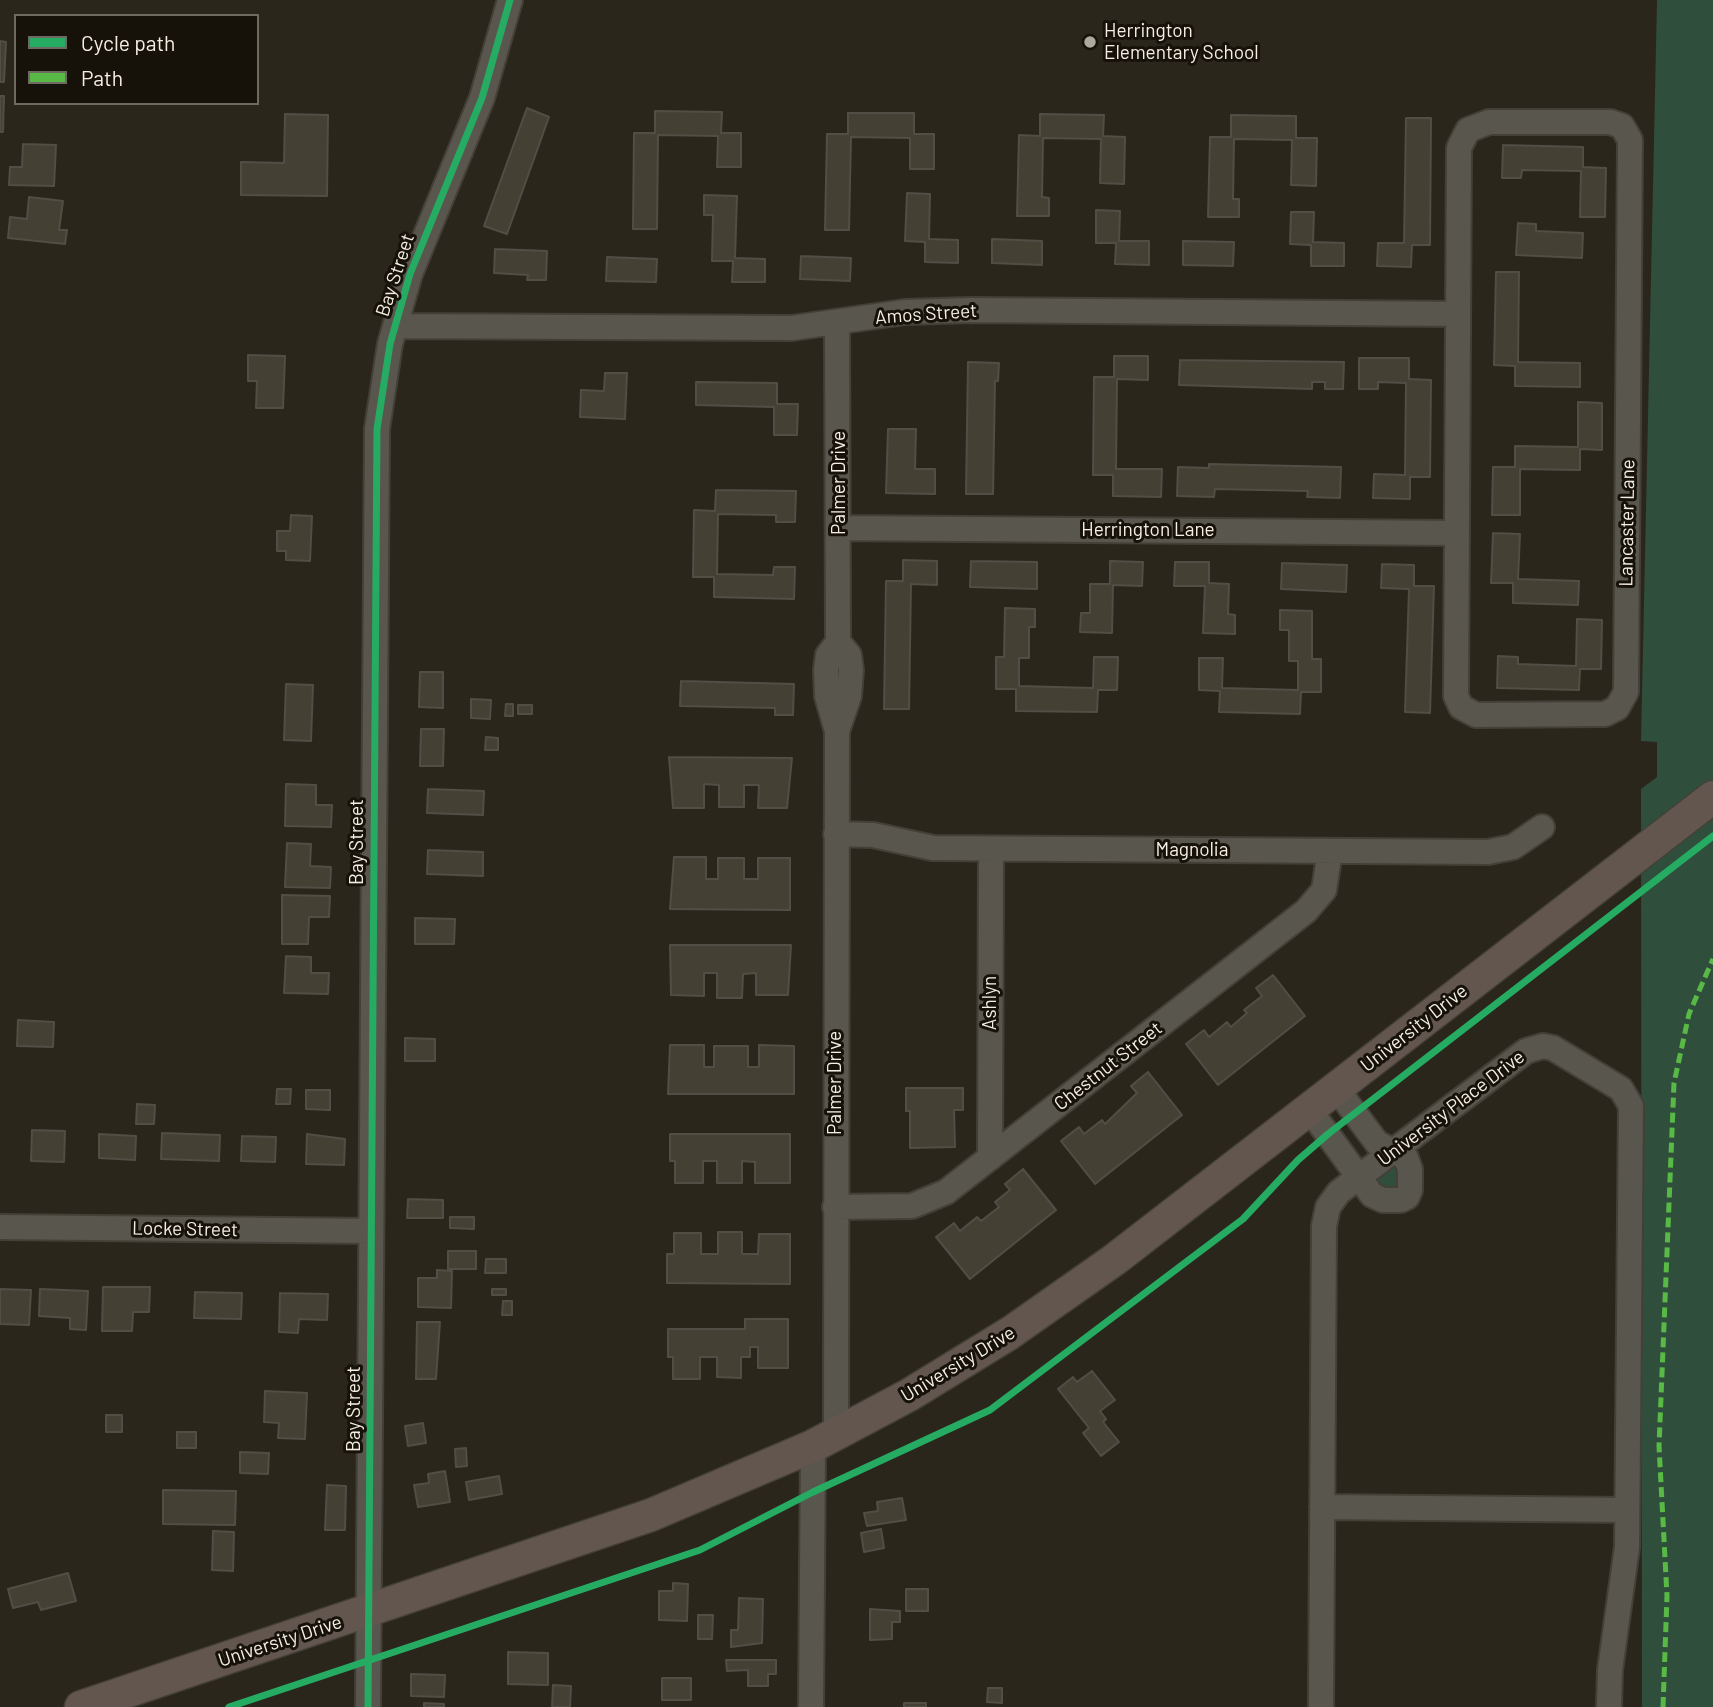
<!DOCTYPE html>
<style>
body{margin:0}
#map{position:relative;width:1713px;height:1707px;overflow:hidden;background:#2b261c;font-family:Barlow,sans-serif}
canvas{display:block}
.legend{position:absolute;left:14px;top:14px;width:245px;height:91px;box-sizing:border-box;background:#16120a;border:2px solid #6f6a61;margin:0;padding:9px 12px;list-style:none;font-size:21px;color:#f5efe3}
.legend li{display:flex;align-items:center;gap:14px;height:35px}
.legend b{width:35px;border:2px solid #6f6a61}
</style>
<div id="map">
<canvas width="1713" height="1707"></canvas>
<ul class="legend">
<li><b style="height:9px;background:#26ab63"></b>Cycle path</li>
<li><b style="height:9px;background:#58b947"></b>Path</li>
</ul>
</div>
<script>
const context = document.querySelector('canvas').getContext('2d');
context.lineJoin = 'round';
function fill(path, color) {
  context.fillStyle = color;
  context.fill(path, 'evenodd');
}
function toPath(rows) {
  const path = new Path2D();
  for (const r of rows) {
    path.moveTo(r[0], r[1]);
    for (let i = 2; i < r.length; i += 2) path.lineTo(r[i], r[i + 1]);
  }
  return path;
}
function trace(path, color, width, dash) {
  context.strokeStyle = color;
  context.lineWidth = width;
  context.lineCap = dash ? 'butt' : 'round';
  context.setLineDash(dash || []);
  context.stroke(path);
}
function write(font, color, halo, rows, align = 'center') {
  context.font = font + ' Barlow,sans-serif';
  context.lineWidth = 6;
  context.setLineDash([]);
  context.textBaseline = 'middle';
  context.strokeStyle = halo;
  context.fillStyle = color;
  for (const [text, x, y, turn = 0] of rows) {
    context.save();
    context.translate(x, y);
    context.rotate((+turn || 0) * Math.PI / 180);
    context.textAlign = isNaN(turn) ? turn : align;
    if (halo) context.strokeText(text, 0, 0);
    context.fillText(text, 0, 0);
    context.restore();
  }
}
const green = toPath([
 [1657,0,1713,0,1713,1707,1642,1707,1641,789,1657,777,1657,742,1641,741],
 [1392,1165,1397,1165,1402,1186,1386,1193,1375,1180]
]);
const building = toPath([
 [0,41,6,42,4,82,0,82,0,41],
 [0,96,4,96,3,132,0,132,0,96],
 [527,108,549,117,507,234,484,226,527,108],
 [655,111,722,112,721,133,741,133,741,167,717,167,718,136,658,135,657,229,633,229,634,133,655,133,655,111],
 [848,113,914,113,914,134,934,134,934,169,910,169,910,138,851,137,849,230,825,230,827,134,848,134,848,113],
 [285,114,328,115,327,196,241,195,241,162,284,163,285,114],
 [1040,114,1104,115,1103,136,1125,137,1124,184,1100,183,1101,139,1043,138,1042,197,1049,198,1049,216,1017,216,1019,135,1040,136,1040,114],
 [1231,115,1296,116,1296,138,1317,138,1316,186,1291,185,1292,140,1234,139,1233,199,1239,199,1239,217,1208,217,1210,137,1231,137,1231,115],
 [1406,118,1431,118,1430,245,1412,245,1411,267,1377,266,1378,243,1404,243,1406,118],
 [23,144,56,145,54,186,9,185,10,167,22,167,23,144],
 [1503,145,1583,147,1583,167,1606,168,1605,217,1580,217,1581,171,1522,170,1521,178,1502,178,1503,145],
 [907,193,930,194,929,239,958,240,958,263,925,262,925,242,905,241,907,193],
 [704,195,737,196,735,258,765,259,765,282,732,282,733,261,712,261,713,215,704,215,704,195],
 [29,197,63,201,59,230,67,230,65,244,8,238,10,217,27,219,29,197],
 [1096,210,1120,211,1119,241,1149,241,1149,265,1115,264,1116,243,1096,243,1096,210],
 [1291,212,1314,212,1313,242,1344,243,1344,266,1311,266,1311,245,1290,244,1291,212],
 [1518,223,1536,224,1536,231,1583,233,1582,258,1516,255,1518,223],
 [992,239,1042,241,1042,265,992,263,992,239],
 [1183,241,1234,242,1233,266,1183,265,1183,241],
 [495,249,547,251,546,280,527,280,528,275,494,273,495,249],
 [801,256,851,258,850,281,800,279,801,256],
 [607,257,657,259,656,282,606,281,607,257],
 [1496,272,1519,272,1518,362,1580,363,1580,387,1515,386,1515,366,1494,365,1496,272],
 [248,355,285,356,283,408,256,408,257,381,248,381,248,355],
 [1114,356,1148,356,1148,380,1117,379,1116,469,1162,469,1161,497,1113,496,1113,475,1093,475,1094,377,1114,377,1114,356],
 [1359,358,1409,358,1409,379,1431,380,1430,477,1410,477,1410,499,1373,498,1374,474,1405,475,1406,383,1378,382,1378,389,1359,389,1359,358],
 [1180,360,1344,362,1343,389,1325,389,1325,382,1312,382,1312,389,1179,385,1180,360],
 [968,362,999,363,998,381,995,381,993,494,966,494,968,362],
 [605,373,627,373,625,419,580,417,581,390,604,391,605,373],
 [696,382,777,383,777,404,798,404,797,435,774,435,774,407,696,405,696,382],
 [1578,402,1602,403,1602,450,1580,449,1580,470,1520,469,1520,515,1492,515,1493,467,1515,467,1515,446,1578,447,1578,402],
 [888,429,916,429,915,469,935,469,935,494,886,493,888,429],
 [1209,464,1341,467,1340,498,1307,497,1308,491,1215,489,1214,497,1177,496,1178,467,1209,468,1209,464],
 [716,490,796,491,795,522,776,522,776,515,718,514,717,574,773,575,774,567,795,567,794,599,714,597,714,577,693,577,694,510,715,511,716,490],
 [291,515,312,516,310,561,286,560,286,551,277,551,277,531,290,531,291,515],
 [1493,533,1520,534,1518,579,1579,581,1578,605,1513,603,1513,583,1491,583,1493,533],
 [903,560,937,561,937,585,911,584,909,709,884,709,886,581,903,581,903,560],
 [971,561,1037,562,1037,589,970,587,971,561],
 [1110,561,1143,562,1142,586,1113,585,1112,633,1080,632,1081,613,1090,613,1090,584,1110,584,1110,561],
 [1175,562,1209,562,1209,583,1229,584,1228,614,1235,615,1235,634,1203,633,1205,586,1174,586,1175,562],
 [1282,563,1347,565,1346,592,1281,589,1282,563],
 [1382,564,1414,565,1414,586,1434,586,1430,713,1405,712,1409,589,1381,588,1382,564],
 [1005,608,1035,609,1035,627,1029,627,1029,658,1019,658,1019,686,1093,688,1094,657,1118,657,1117,690,1098,690,1097,712,1016,711,1016,689,996,689,996,657,1004,657,1005,608],
 [1280,610,1312,611,1312,659,1321,659,1321,692,1301,692,1300,714,1219,712,1220,691,1199,690,1199,658,1223,658,1222,688,1298,690,1298,661,1289,661,1289,630,1280,630,1280,610],
 [1577,619,1602,620,1601,669,1580,669,1579,690,1497,688,1498,656,1518,657,1518,664,1576,666,1577,619],
 [420,672,443,672,443,708,419,707,420,672],
 [681,681,794,684,793,715,775,715,775,708,680,706,681,681],
 [286,684,313,685,311,741,284,740,286,684],
 [471,699,491,700,490,719,471,718,471,699],
 [506,704,513,704,513,716,505,716,506,704],
 [518,705,532,705,532,714,518,714,518,705],
 [421,729,444,729,443,766,420,766,421,729],
 [486,737,498,738,498,750,485,750,486,737],
 [669,757,792,758,787,808,758,808,759,785,744,785,744,807,719,807,719,785,704,784,704,808,673,808,669,757],
 [286,784,316,785,316,805,332,805,331,827,285,826,286,784],
 [428,789,484,791,483,815,427,813,428,789],
 [287,843,311,844,310,866,331,867,330,888,285,887,287,843],
 [428,850,483,852,483,876,427,874,428,850],
 [674,857,706,857,706,879,718,879,718,858,744,858,744,879,758,879,758,858,790,858,790,910,670,909,674,857],
 [282,895,330,896,329,917,309,917,308,944,282,944,282,895],
 [415,918,455,919,454,944,415,944,415,918],
 [670,945,791,945,788,995,756,995,756,973,743,974,742,998,717,998,717,973,704,973,704,996,671,995,670,945],
 [286,956,311,957,311,973,329,973,328,994,284,993,286,956],
 [1273,975,1305,1016,1218,1085,1186,1044,1204,1030,1209,1037,1227,1022,1231,1027,1247,1013,1244,1010,1262,996,1256,988,1273,975],
 [18,1020,54,1022,53,1047,17,1046,18,1020],
 [405,1038,435,1039,435,1061,405,1061,405,1038],
 [670,1045,704,1045,704,1067,714,1067,714,1046,748,1046,748,1067,759,1067,759,1045,794,1046,794,1094,668,1094,670,1045],
 [1148,1072,1182,1115,1095,1184,1061,1141,1079,1127,1084,1134,1102,1120,1105,1124,1137,1093,1131,1086,1148,1072],
 [906,1088,963,1088,963,1110,954,1110,955,1147,910,1148,910,1111,906,1111,906,1088],
 [277,1089,291,1089,290,1104,276,1104,277,1089],
 [306,1090,330,1090,330,1110,306,1109,306,1090],
 [137,1104,155,1105,154,1124,136,1124,137,1104],
 [32,1130,65,1131,64,1162,31,1161,32,1130],
 [162,1133,220,1135,219,1161,161,1159,162,1133],
 [99,1134,136,1136,135,1160,99,1158,99,1134],
 [307,1134,345,1139,344,1165,306,1164,307,1134],
 [670,1134,790,1134,790,1183,755,1183,755,1162,742,1161,742,1183,717,1183,717,1161,703,1161,703,1183,675,1183,675,1161,670,1161,670,1134],
 [242,1136,276,1137,275,1162,241,1161,242,1136],
 [1023,1169,1056,1210,970,1279,936,1237,954,1223,960,1231,977,1217,981,1221,999,1207,995,1202,1010,1190,1005,1184,1023,1169],
 [408,1199,443,1200,443,1218,407,1218,408,1199],
 [450,1217,474,1217,474,1229,450,1228,450,1217],
 [718,1232,742,1232,742,1254,758,1254,759,1234,790,1234,790,1284,667,1283,667,1254,674,1254,674,1233,701,1233,701,1254,718,1254,718,1232],
 [448,1251,476,1251,476,1269,448,1269,448,1251],
 [486,1259,506,1259,506,1273,485,1273,486,1259],
 [437,1270,452,1271,451,1308,418,1307,418,1278,437,1278,437,1270],
 [103,1287,150,1287,149,1312,133,1312,132,1331,102,1331,103,1287],
 [0,1289,31,1290,29,1325,0,1324,0,1289],
 [40,1289,88,1291,86,1330,70,1329,70,1318,39,1316,40,1289],
 [492,1289,506,1289,506,1295,492,1295,492,1289],
 [195,1292,242,1293,241,1319,194,1318,195,1292],
 [280,1293,328,1294,327,1320,299,1319,298,1333,279,1332,280,1293],
 [503,1301,512,1301,512,1315,502,1315,503,1301],
 [745,1319,788,1319,788,1368,758,1368,758,1347,750,1347,750,1357,741,1357,741,1378,717,1377,717,1357,700,1357,700,1379,673,1379,673,1357,668,1357,668,1329,745,1329,745,1319],
 [417,1322,440,1322,436,1379,416,1379,417,1322],
 [1092,1371,1115,1400,1100,1411,1106,1419,1103,1422,1119,1442,1101,1456,1083,1433,1089,1428,1058,1389,1073,1377,1077,1382,1092,1371],
 [265,1391,307,1393,305,1439,278,1438,279,1423,264,1422,265,1391],
 [106,1415,122,1415,122,1432,106,1432,106,1415],
 [423,1423,426,1443,408,1446,405,1426,423,1423],
 [177,1432,196,1432,196,1448,177,1448,177,1432],
 [466,1448,467,1466,456,1467,455,1449,466,1448],
 [240,1452,269,1453,268,1474,240,1473,240,1452],
 [445,1471,450,1502,418,1507,414,1485,429,1483,428,1474,445,1471],
 [499,1476,502,1494,469,1500,466,1482,499,1476],
 [327,1485,346,1486,345,1530,325,1530,327,1485],
 [163,1490,236,1491,235,1525,163,1524,163,1490],
 [902,1498,906,1520,867,1526,864,1513,878,1511,877,1502,902,1498],
 [881,1529,884,1548,864,1552,861,1533,881,1529],
 [213,1531,234,1532,233,1571,212,1570,213,1531],
 [68,1573,76,1601,41,1610,38,1602,13,1608,8,1589,68,1573],
 [673,1583,688,1584,687,1621,659,1620,659,1591,673,1591,673,1583],
 [906,1589,928,1589,928,1611,906,1611,906,1589],
 [739,1598,763,1599,762,1643,731,1647,731,1630,738,1630,739,1598],
 [870,1609,900,1611,900,1622,892,1622,892,1639,870,1640,870,1609],
 [698,1615,713,1615,712,1639,698,1639,698,1615],
 [508,1652,548,1653,548,1685,508,1684,508,1652],
 [726,1660,776,1660,776,1674,768,1674,768,1686,748,1686,748,1670,727,1671,726,1660],
 [411,1674,445,1675,444,1697,411,1696,411,1674],
 [662,1678,691,1678,691,1700,662,1700,662,1678],
 [553,1685,571,1686,570,1707,552,1707,553,1685],
 [988,1688,1002,1688,1002,1703,987,1702,988,1688],
 [424,1703,444,1704,444,1707,424,1707,424,1703],
 [904,1703,926,1703,926,1707,904,1707,904,1703]
]);
const minor = toPath([
 [1489,122,1610,122,1622,126,1630,140,1626,692,1617,708,1605,714,1476,715,1461,707,1456,696,1459,148,1468,130,1489,122],
 [837,323,838,642,849,655,851,670,849,696,837,731],
 [395,326,792,328,905,312,971,310,1458,314],
 [839,528,1457,533],
 [836,834,873,835,933,848,1488,852,1513,847,1542,827],
 [1309,1109,1372,1195,1383,1200,1401,1200,1407,1197,1410,1190,1410,1169,1406,1158,1377,1143,1336,1088],
 [990,1158,991,849],
 [835,1207,912,1206,946,1192,1306,911,1324,890,1330,851],
 [0,1227,371,1231],
 [836,1434,837,731,827,696,826,670,828,655,838,642],
 [1322,1507,1627,1510],
 [368,1707,377,429,390,344,410,274,482,98,510,0],
 [811,1707,813,1446],
 [1321,1707,1324,1226,1328,1207,1339,1192,1526,1051,1543,1046,1553,1048,1621,1089,1631,1106,1627,1547,1610,1670,1609,1707]
]);
const major = toPath([
 [81,1707,651,1515,813,1446,909,1395,1010,1333,1114,1260,1713,797]
]);
const quiet = toPath([
 [1663,1707,1667,1596,1659,1446,1674,1083,1689,1014,1713,959]
]);
const cycleway = toPath([
 [229,1707,700,1550,813,1492,990,1410,1243,1219,1298,1160,1328,1134,1713,836],
 [368,1707,377,429,390,344,410,274,482,98,510,0]
]);
const markers = [
 [1090,42,7,"#aea99d"]
];
const poiNames = [
 ["Herrington",1104,31],
 ["Elementary School",1104,53]
];
const streetNames = [
 ["Bay Street",395,275,-72],
 ["Amos Street",926,314,-4],
 ["Palmer Drive",839,483,-90],
 ["Lancaster Lane",1627,523,-89],
 ["Herrington Lane",1148,530],
 ["Bay Street",357,842,-90],
 ["Magnolia",1192,850],
 ["Ashlyn",990,1003,-90],
 ["University Drive",1414,1028,-38],
 ["Chestnut Street",1108,1066,-38],
 ["Palmer Drive",835,1083,-90],
 ["University Place Drive",1451,1108,-37],
 ["Locke Street",185,1229,1],
 ["University Drive",958,1364,-31],
 ["Bay Street",354,1409,-90],
 ["University Drive",280,1641,-18]
];
fill(green, '#304e3c');
fill(building, '#454034');
trace(building, '#524e45', 2);
trace(minor, '#444038', 28);
trace(major, '#444038', 35);
trace(minor, '#59564e', 24);
trace(major, '#62564f', 32);
trace(quiet, '#58b947', 5, [10, 5]);
trace(cycleway, '#26ab63', 7);
for (const [x, y, r, color] of markers) {
  const dot = new Path2D();
  dot.arc(x, y, r, 0, 2 * Math.PI);
  context.fillStyle = color;
  context.fill(dot);
  trace(dot, '#16120a', 2.5);
}
write('19px', '#f5efe3', '#16120a', poiNames, 'left');
write('19px', '#f5efe3', '#16120a', streetNames);
</script>
